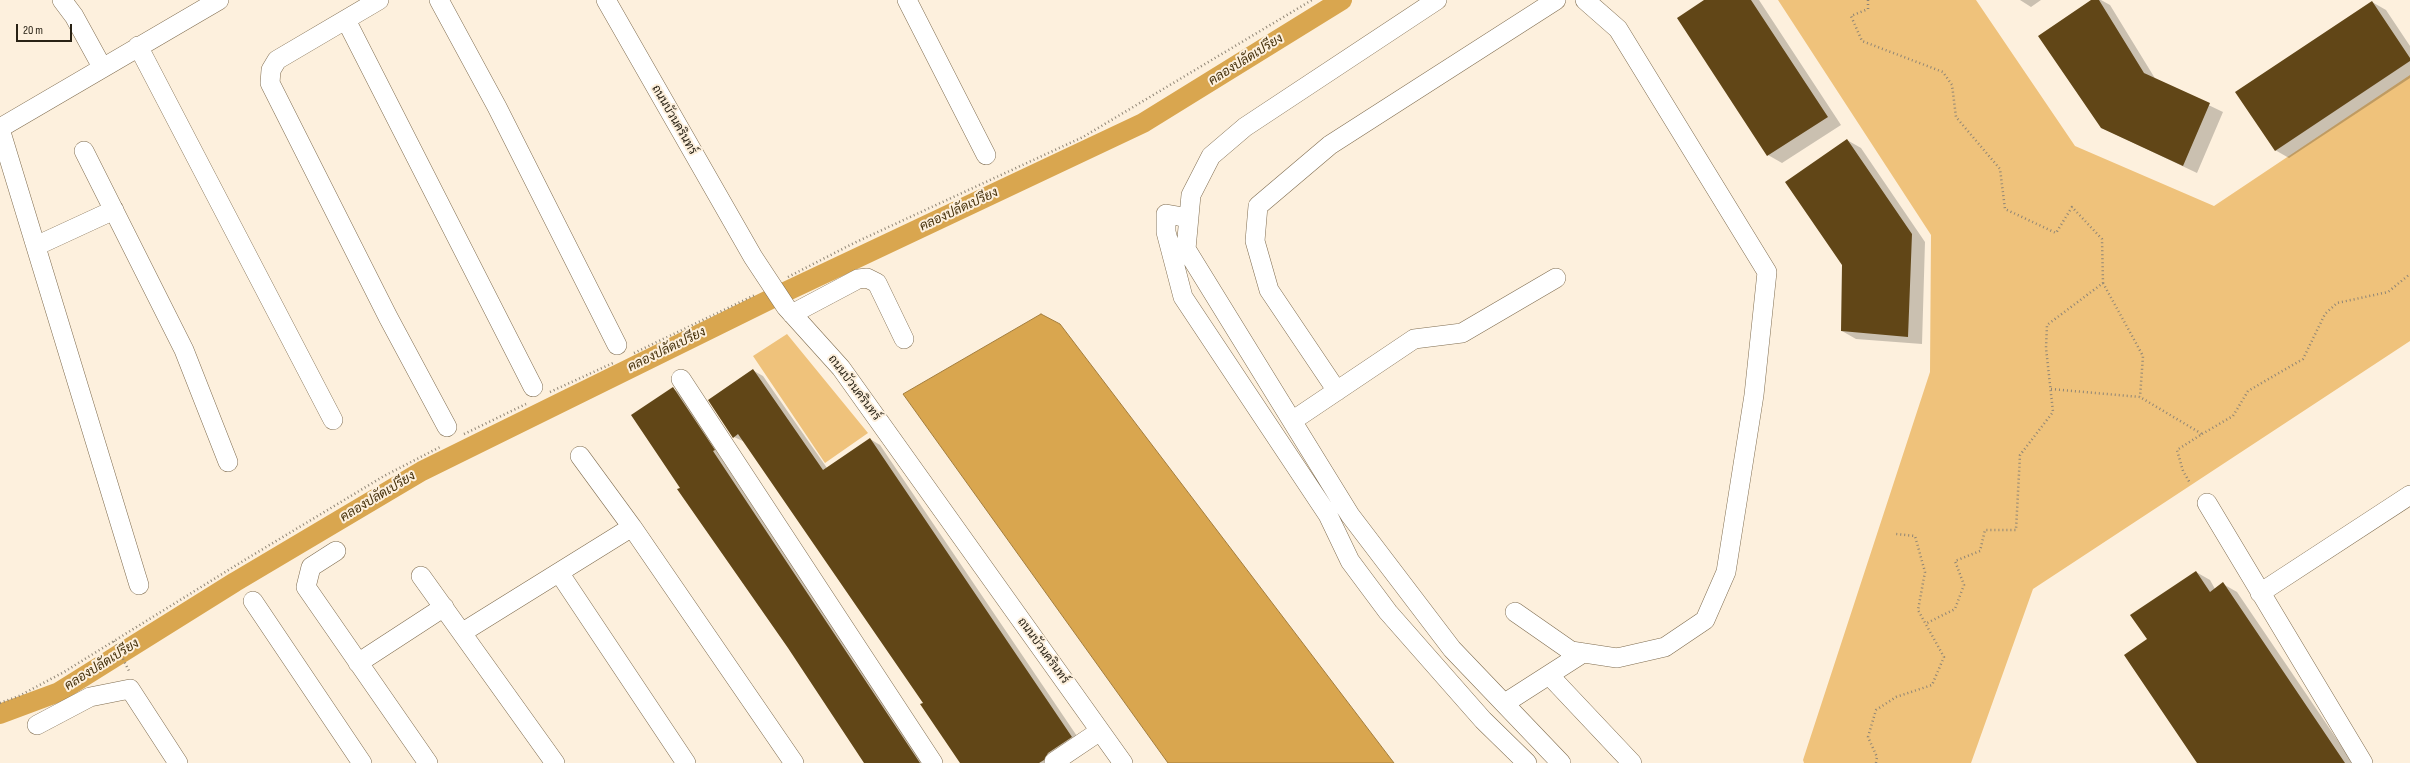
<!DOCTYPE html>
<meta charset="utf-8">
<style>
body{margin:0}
#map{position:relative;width:2410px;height:763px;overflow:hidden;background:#fdf0dd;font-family:"Sofia Sans Condensed",sans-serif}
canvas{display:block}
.scale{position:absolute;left:16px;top:24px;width:56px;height:18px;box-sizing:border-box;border:2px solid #292215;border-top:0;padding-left:5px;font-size:12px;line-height:14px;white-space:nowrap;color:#292215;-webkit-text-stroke:3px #fdf0dd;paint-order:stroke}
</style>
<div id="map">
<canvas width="2410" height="763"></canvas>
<div class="scale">20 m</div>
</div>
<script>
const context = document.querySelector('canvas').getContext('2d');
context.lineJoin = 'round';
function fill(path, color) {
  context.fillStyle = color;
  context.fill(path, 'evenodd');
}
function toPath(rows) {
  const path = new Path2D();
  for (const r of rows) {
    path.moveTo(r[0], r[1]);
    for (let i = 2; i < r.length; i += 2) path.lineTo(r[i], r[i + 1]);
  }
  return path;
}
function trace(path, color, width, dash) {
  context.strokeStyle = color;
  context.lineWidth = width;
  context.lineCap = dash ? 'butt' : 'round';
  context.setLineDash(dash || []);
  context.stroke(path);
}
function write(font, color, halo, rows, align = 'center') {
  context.font = font + ' "Sofia Sans Condensed",Sarabun,sans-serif';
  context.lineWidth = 4;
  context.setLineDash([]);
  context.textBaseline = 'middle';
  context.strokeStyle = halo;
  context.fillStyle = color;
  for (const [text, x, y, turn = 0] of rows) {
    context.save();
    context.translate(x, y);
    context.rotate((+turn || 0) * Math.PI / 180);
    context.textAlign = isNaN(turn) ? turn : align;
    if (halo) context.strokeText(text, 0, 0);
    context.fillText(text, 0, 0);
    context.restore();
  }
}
const green = toPath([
 [1778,0,1976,0,2075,146,2214,206,2410,75,2410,341,2033,589,1971,763,1804,763,1803,760,1930,372,1931,235],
 [787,334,868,433,825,463,753,356]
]);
const water = toPath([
 [1041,314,1060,324,1394,763,1168,763,903,394,1041,314]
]);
const shadow = toPath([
 [1706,0,1759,0,1841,125,1782,163,1768,155],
 [2020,0,2041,0,2031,7],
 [2092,0,2101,0,2110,5,2156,80,2223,112,2197,173,2102,128],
 [2372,2,2386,10,2410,46,2410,78,2289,158,2275,150],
 [1847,140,1861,148,1925,242,1922,344,1856,339,1842,331],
 [754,371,763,376,827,468,870,439,880,445,1081,742,1055,763,962,763,924,703,745,442,734,437],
 [673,389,680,393,721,454,719,455,923,763,866,763,681,488],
 [2196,572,2210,580,2215,589,2223,584,2237,592,2353,763,2198,763,2148,639]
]);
const canal = toPath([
 [0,714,59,692,235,582,422,471,785,292,1143,123,1342,0]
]);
const building = toPath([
 [1704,0,1751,0,1828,117,1767,156,1677,18],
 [2091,0,2099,0,2144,73,2210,103,2183,166,2101,128,2038,36],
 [2372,1,2410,58,2410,61,2275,151,2235,92],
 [1847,139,1912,234,1908,337,1841,331,1842,265,1785,182],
 [753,369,823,470,870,438,1072,737,1048,753,1044,760,1039,763,960,763,920,704,923,703,738,434,733,438,708,400],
 [673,387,715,450,713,451,920,763,864,763,788,648,677,489,680,488,631,415],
 [2196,571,2210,592,2223,582,2345,763,2197,763,2124,655,2147,639,2130,615]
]);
const path = toPath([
 [1868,0,1868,9,1851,16,1862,41,1943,72,1952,85,1956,117,2000,169,2005,209,2056,233,2072,207,2102,239,2103,283,2047,325,2046,348,2053,412,2020,455,2016,530,1985,530,1980,551,1955,561,1964,585,1955,609,1925,624],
 [788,277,854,243,1083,137,1312,0],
 [2103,283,2143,356,2140,397],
 [634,353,755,295],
 [2051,389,2140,397,2202,434,2177,450,2183,471,2190,483],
 [550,392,613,363],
 [464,434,526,404],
 [2202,434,2233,416,2248,391,2303,359,2325,314,2337,303,2388,292,2410,274],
 [114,641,129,671],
 [0,703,19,696,64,672,243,561,384,476,442,446],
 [1876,763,1877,757,1868,737,1876,710,1896,697,1932,685,1944,657,1918,610,1925,572,1915,536,1896,534]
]);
const minor = toPath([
 [62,0,74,16,102,67],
 [379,0,277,60,271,70,270,83,388,317,447,427],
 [439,0,497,107,617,345],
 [606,0,753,257,786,307,841,368,1123,763],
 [907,0,986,155],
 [1437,0,1245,127,1211,156,1191,195,1186,249,1350,515,1452,649,1561,763],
 [346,20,533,387],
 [138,46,333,420],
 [0,128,219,0],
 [0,129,139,585],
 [84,151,184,350,228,462],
 [1189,218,1166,214,1166,232,1183,297,1328,515,1350,561,1388,612,1483,720,1527,763],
 [36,246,114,210],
 [792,314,858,279,867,278,877,283,904,339],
 [681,379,933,763],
 [1337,391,1269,290,1255,241,1258,206,1330,145,1556,0],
 [1292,421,1414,339,1462,333,1556,278],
 [580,456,632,527,794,763],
 [2207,503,2363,763],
 [336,551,311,567,306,587,428,763],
 [560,574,686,763],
 [421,576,555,763],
 [2260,593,2410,495],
 [253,601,362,763],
 [1515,612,1571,651,1617,658,1665,647,1705,620,1726,572,1754,395,1767,272,1618,29,1585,0],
 [463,632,632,527],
 [358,663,444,607],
 [1549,675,1632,763],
 [1505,703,1583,653],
 [37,725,90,697,130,689,178,763],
 [1054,762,1100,731]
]);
const streetNames = [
 ["ถนนบัวนครินทร์",674,120,60],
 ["ถนนบัวนครินทร์",854,388,53],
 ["ถนนบัวนครินทร์",1043,651,54]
];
const waterNames = [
 ["คลองปลัดเปรียง",1246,60,-32],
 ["คลองปลัดเปรียง",959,210,-25],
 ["คลองปลัดเปรียง",667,350,-26],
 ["คลองปลัดเปรียง",378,497,-31],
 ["คลองปลัดเปรียง",102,665,-32]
];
fill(green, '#efc27b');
fill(water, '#d9a64f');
trace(water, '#a47e3e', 1);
fill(shadow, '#0003');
trace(canal, '#d9a64f', 20);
fill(building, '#614617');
trace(minor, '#7f6c4f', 20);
trace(path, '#8f8575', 2.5, [1, 3]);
trace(minor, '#fff', 19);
write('12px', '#292215', '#fdf0dd', streetNames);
write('italic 13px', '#45300a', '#fdf0dd', waterNames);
</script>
